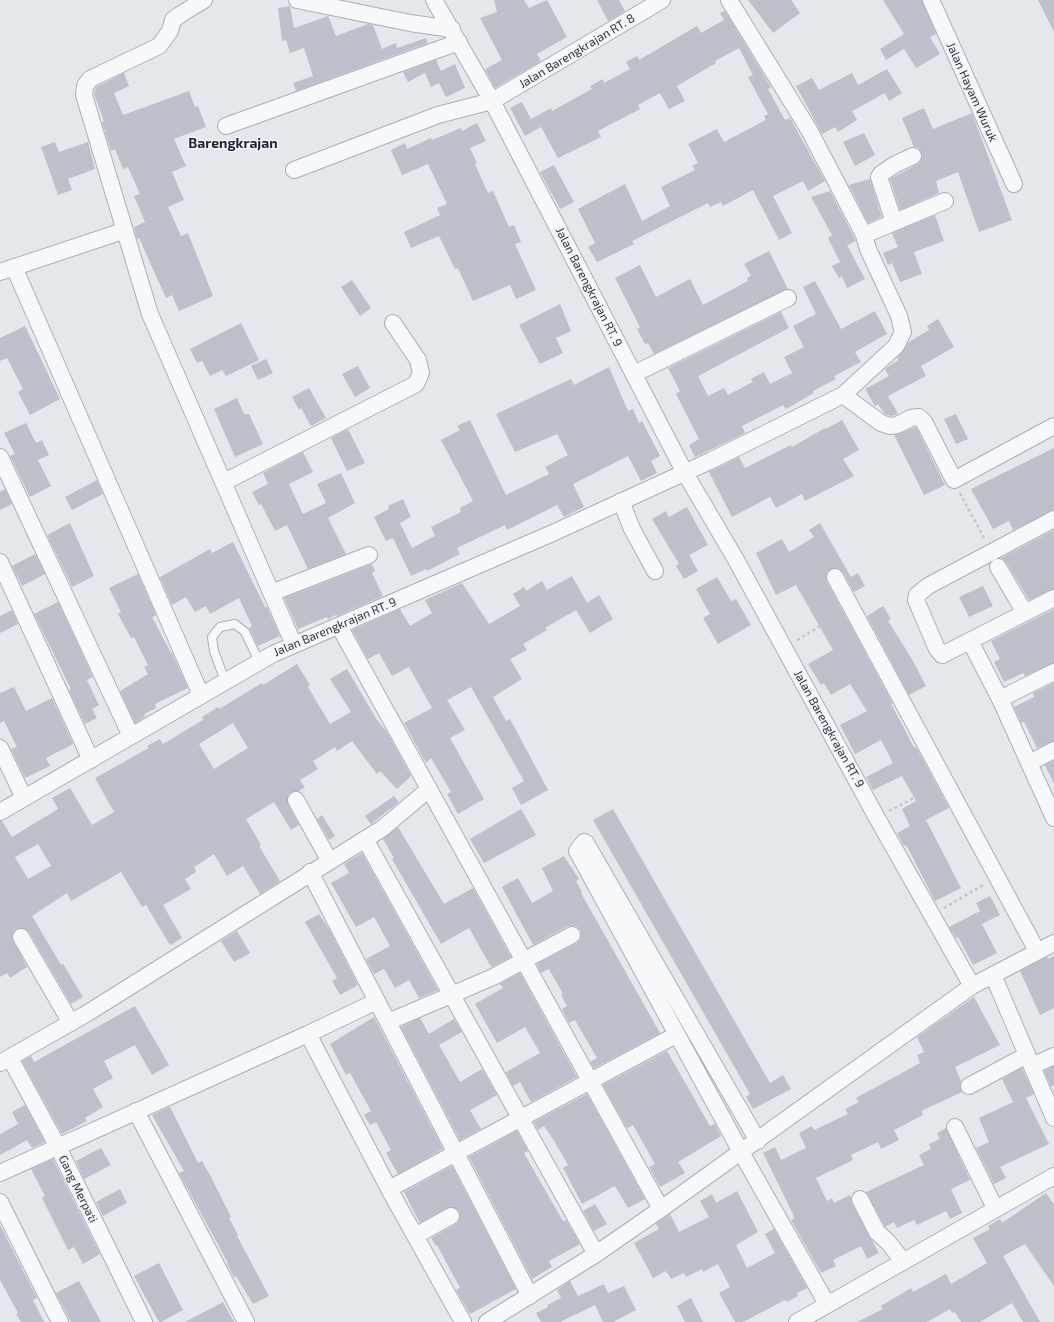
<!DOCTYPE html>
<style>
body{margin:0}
canvas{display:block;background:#e4e7ec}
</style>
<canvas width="1054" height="1322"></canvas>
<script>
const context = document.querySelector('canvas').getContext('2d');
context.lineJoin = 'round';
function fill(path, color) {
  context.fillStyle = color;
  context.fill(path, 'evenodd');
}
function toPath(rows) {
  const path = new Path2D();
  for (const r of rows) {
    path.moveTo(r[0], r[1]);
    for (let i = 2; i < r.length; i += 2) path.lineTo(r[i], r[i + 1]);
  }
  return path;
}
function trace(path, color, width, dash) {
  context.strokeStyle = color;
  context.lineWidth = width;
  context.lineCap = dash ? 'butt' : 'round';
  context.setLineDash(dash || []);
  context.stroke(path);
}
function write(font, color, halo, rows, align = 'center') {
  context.font = font + ' "Exo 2",sans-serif';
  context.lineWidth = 3;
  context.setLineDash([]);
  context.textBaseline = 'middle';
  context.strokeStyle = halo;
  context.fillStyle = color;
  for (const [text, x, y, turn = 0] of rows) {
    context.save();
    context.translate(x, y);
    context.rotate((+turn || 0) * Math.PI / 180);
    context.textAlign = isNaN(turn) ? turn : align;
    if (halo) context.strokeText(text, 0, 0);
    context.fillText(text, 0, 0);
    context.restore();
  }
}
const building = toPath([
 [494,0,524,0,529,8,547,0,567,37,537,54,541,61,495,88,485,69,502,60,480,18,497,12],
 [597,0,619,0,625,11,608,21],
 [748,0,791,0,800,13,773,33],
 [883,0,922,0,936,34,930,37,940,54,916,68,904,49,886,60,880,49,904,34],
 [1038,0,1054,0,1054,32],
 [290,6,294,28,328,16,336,36,368,24,373,25,382,49,396,43,397,48,426,38,428,43,296,91,293,83,313,76,304,48,290,53,286,40,282,41,278,8],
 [725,11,771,87,768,89,785,120,790,118,825,181,808,191,803,181,773,196,792,233,779,240,753,190,723,206,721,202,710,207,708,203,632,241,634,244,597,262,588,247,595,243,578,209,625,184,642,221,670,206,661,187,695,170,692,166,698,163,688,144,717,129,724,142,766,120,764,116,768,114,748,77,753,75,739,48,715,61,716,63,677,86,685,101,669,109,660,93,638,105,640,109,598,131,601,137,558,158,541,127,525,136,510,108,522,102,531,119,551,108,552,111,592,89,590,86,603,79,604,83,630,69,626,62,637,56,639,60,697,26,701,33,724,20,720,13],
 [436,60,441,71,455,64,465,88,446,97,439,83,431,87,425,73,408,82,403,72],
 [887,69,902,93,889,101,885,93,852,111,857,120,838,132,835,127,822,134,796,86,812,78,819,90,852,73,858,85],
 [124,73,129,86,114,93,123,115,189,91,195,107,198,106,206,127,174,139,186,166,172,172,184,200,168,207,181,236,188,233,213,296,179,311,172,295,166,298,139,238,137,239,134,227,145,222,134,196,140,194,128,167,123,169,115,149,111,151,102,122,104,121,94,94,96,87],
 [924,108,933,129,972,113,1012,220,979,232,958,172,936,181,939,193,900,210,890,179,920,163,922,156,919,148,914,147,902,118],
 [477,123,486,141,470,148,477,163,475,164,488,193,493,191,509,227,514,225,521,242,515,244,536,290,516,299,510,285,473,301,458,268,455,269,439,236,411,248,404,232,440,215,437,208,447,204,428,164,402,175,391,150,405,143,407,149,431,138,432,140,461,128,462,131],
 [864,133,875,155,855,166,843,142],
 [55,142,59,152,88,142,95,169,68,179,72,190,58,195,41,147],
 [554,165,574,202,560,209,540,172],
 [870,179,882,217,868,223,849,185],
 [830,191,855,239,856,241,847,245,865,279,847,288,842,276,839,278,832,266,840,262,828,238,832,235,811,197],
 [935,215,944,241,914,252,922,274,900,282,892,263,888,265,883,253,898,247,892,233],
 [769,251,788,289,654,354,648,343,645,344,637,329,640,327,615,278,640,265,656,297,690,279,703,305,748,281,747,278,751,276,744,264],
 [352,280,371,308,360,316,341,287],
 [815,281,841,329,875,311,887,334,855,352,861,362,834,376,836,379,813,391,814,393,786,409,783,405,742,426,745,433,695,457,689,445,699,439,676,394,680,391,668,368,781,312,789,328,698,376,708,396,724,388,728,395,753,382,751,379,764,372,770,384,792,373,784,357,804,347,793,326,816,314,803,287],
 [560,304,571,331,556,338,563,353,540,364,519,325],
 [938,319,954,347,921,366,926,376,888,396,898,414,891,416,885,414,878,404,875,406,865,389,889,376,885,369,898,360,897,358,904,350,909,342,929,330,927,326],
 [241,323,259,360,226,376,222,370,210,376,202,361,197,363,190,349],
 [25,326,60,399,30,415,18,392,23,389,7,358,0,361,0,338],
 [266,359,273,373,258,380,251,366],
 [358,366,370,388,355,397,342,374],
 [609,367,628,411,633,409,639,423,642,421,660,456,651,461,657,473,641,481,628,456,573,484,584,507,564,517,557,505,507,530,505,525,457,548,460,554,427,571,426,569,411,576,393,538,386,541,374,517,389,509,388,506,403,499,411,517,400,523,412,548,435,536,431,527,461,512,460,508,473,501,441,440,460,430,457,426,470,420,506,495,549,474,545,467,568,455,557,434,515,452,496,414,571,379,574,385],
 [309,388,326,418,311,426,301,408,299,410,292,397],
 [237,398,244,414,249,414,263,444,235,457,214,409],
 [956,414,968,439,956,444,944,419],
 [842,420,859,450,843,459,854,476,805,501,802,494,776,508,770,497,732,517,709,472,739,457,745,468,791,445,792,447,825,428,826,429],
 [26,423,36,443,42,440,49,455,38,460,51,486,30,497,10,456,15,454,4,433],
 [916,427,945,485,924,495,894,435],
 [348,429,365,463,347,471,331,438],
 [1054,448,1054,510,1013,530,1009,521,993,529,971,489],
 [303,452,313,472,289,484,303,514,326,503,317,484,341,473,355,503,328,518,346,554,308,569,287,525,275,531,261,504,259,505,252,492,268,484,263,473],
 [97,480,103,494,72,510,65,497],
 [5,489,12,504,0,510,0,492],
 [687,507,708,545,689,555,698,571,684,579,676,566,679,564,652,519,666,511,669,517],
 [70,523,94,576,72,587,47,535],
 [820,523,851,577,858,573,865,586,854,592,843,572,836,568,827,572,827,582,893,704,891,704,905,730,914,748,916,747,949,808,926,820,961,888,935,901,913,858,906,845,904,846,897,833,910,826,902,809,916,801,902,776,873,790,866,777,893,763,881,740,855,754,840,725,867,711,850,684,831,695,824,683,821,685,808,664,833,650,796,585,776,595,756,553,782,539,789,552,814,537,809,530],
 [1054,530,1054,589,1029,600,1006,562,1001,558],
 [233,542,265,607,267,607,280,636,258,646,249,628,252,626,239,598,210,614,206,606,195,612,186,597,172,605,160,577,210,549,212,553],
 [35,554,45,574,22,586,12,566],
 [372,564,375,571,372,573,383,596,337,616,336,615,328,619,327,617,298,629,284,598],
 [138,574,156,615,152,617,171,653,172,653,188,688,155,704,156,708,144,714,145,717,135,723,120,691,148,674,144,667,148,665,134,637,131,638,118,614,121,612,109,588],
 [572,576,587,603,599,595,613,619,590,633,576,610,545,628,547,630,523,644,527,650,510,659,522,679,493,697,506,721,510,719,548,790,521,805,512,788,524,781,471,687,447,700,465,730,450,738,484,799,458,814,447,794,451,792,431,758,426,763,404,723,432,708,409,667,392,676,379,653,368,659,352,630,400,609,410,626,432,613,425,600,462,583,489,624,520,606,513,594,524,587,526,591,542,581,547,590],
 [717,577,731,601,736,599,751,625,718,644,703,618,710,614,696,589],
 [983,586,993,606,969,617,959,597],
 [58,602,93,677,87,680,99,705,92,709,97,718,85,724,69,690,71,689,34,614],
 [883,606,891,619,888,621,912,659,926,686,909,695,867,616],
 [1054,609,1054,663,1025,676,1023,673,1004,682,994,662,1000,659,991,641],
 [12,610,18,624,0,633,0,616],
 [297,664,310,685,308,687,330,724,351,712,330,679,347,669,377,720,387,732,411,776,397,789,380,771,377,774,352,741,337,751,335,747,313,761,318,769,300,780,305,787,299,791,292,792,288,795,288,804,299,825,291,830,274,802,246,819,261,845,259,846,280,881,260,894,243,866,227,876,214,854,194,867,196,872,185,879,191,889,163,905,182,938,170,945,146,905,142,907,121,872,71,901,67,893,32,916,61,965,63,964,83,997,71,1004,29,932,21,928,13,932,12,937,27,967,10,978,7,973,0,977,0,821,2,821,12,837,58,809,52,798,70,788,92,825,114,812,95,778,149,748,147,746,160,739,163,744,203,720,202,717,218,707,219,709,262,683,263,685],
 [233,723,248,748,214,769,199,744],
 [38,844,51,866,28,879,15,857],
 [1054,683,1054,741,1037,748,1024,722,1021,723,1014,707,1034,697,1033,693],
 [14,687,26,711,52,698,73,744,46,758,50,766,25,778,11,749,17,747,4,721,0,723,0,693],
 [1054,761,1054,784,1045,765],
 [394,796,399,802,371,824,365,816],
 [521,809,536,835,484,863,470,839],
 [613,809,770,1083,783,1075,791,1089,753,1109,746,1097,750,1094,593,820],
 [322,815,335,836,329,840,317,819],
 [398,827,444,904,473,888,511,957,491,967,469,928,441,944,392,859,394,858,383,839],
 [362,853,438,990,419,998,409,980,395,988,384,969,374,974,366,959,390,946,374,917,356,927,331,883,349,873,344,864],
 [564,856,579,879,576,881,582,892,581,893,660,1033,594,1068,590,1062,597,1058,575,1020,569,1023,562,1009,567,1006,561,995,563,994,549,969,541,973,537,964,577,943,580,940,581,931,577,927,568,926,533,945,502,887,518,878,532,903,553,891,542,868],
 [990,896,1000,915,982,924,997,953,973,965,958,937,956,938,949,927,980,911,976,903],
 [319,914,329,929,358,985,340,995,332,981,337,978,305,922],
 [237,931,250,953,234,962,221,941],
 [1054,956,1054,1008,1040,1015,1020,971,1047,957,1048,959],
 [520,973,577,1077,531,1102,520,1082,513,1086,506,1072,540,1053,525,1027,497,1043,475,1004,503,988,500,984],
 [974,997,1000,1045,955,1067,961,1081,960,1086,962,1092,921,1111,923,1115,894,1130,899,1140,881,1149,878,1142,851,1155,853,1160,816,1178,827,1201,832,1198,834,1203,850,1195,852,1203,879,1253,867,1259,861,1246,833,1260,836,1266,821,1273,791,1220,794,1219,793,1214,763,1153,775,1147,781,1160,806,1148,799,1133,812,1126,814,1130,848,1114,845,1109,859,1102,856,1098,920,1063,917,1055,924,1052,917,1037],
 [135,1006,169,1065,152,1075,135,1045,104,1061,113,1078,93,1089,103,1107,85,1118,87,1121,62,1134,22,1061,31,1056,34,1062],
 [374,1017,443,1149,398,1174,386,1153,391,1150,376,1122,370,1125,364,1115,371,1111,350,1073,346,1075,330,1044],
 [420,1018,429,1034,454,1019,462,1032,439,1045,460,1082,482,1069,497,1095,470,1110,481,1129,460,1140,401,1027],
 [667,1051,710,1126,715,1124,721,1136,678,1162,685,1173,660,1187,649,1167,655,1164,633,1125,627,1128,603,1085],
 [1054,1066,1054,1085,1051,1087,1044,1071],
 [1022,1068,1034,1094,1026,1098,1049,1144,1000,1167,1006,1178,994,1184,976,1148,989,1142,979,1118,1013,1102,1002,1079],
 [587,1094,645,1199,628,1208,615,1186,582,1204,563,1168,568,1165,553,1139,544,1126,538,1130,534,1122],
 [25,1105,45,1142,32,1148,27,1140,0,1155,0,1134,18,1124,12,1112],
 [170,1107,198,1163,202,1161,211,1177,231,1217,229,1218,238,1235,237,1236,269,1296,253,1304,236,1276,234,1277,227,1264,228,1263,179,1173,184,1171,152,1115],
 [946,1128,970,1180,951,1189,962,1213,950,1219,946,1211,917,1225,914,1220,897,1228,894,1222,885,1227,866,1192,924,1165,919,1155,931,1149,929,1144,940,1139,937,1133],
 [517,1131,528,1151,524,1153,533,1169,563,1221,566,1220,580,1244,549,1261,552,1267,532,1279,469,1157],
 [101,1148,111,1165,84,1179,76,1161],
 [53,1159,100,1254,83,1264,74,1247,68,1250,42,1198,45,1196,31,1169],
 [452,1166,516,1289,470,1314,456,1290,460,1288,437,1245,436,1246,431,1238,456,1224,459,1221,459,1212,456,1208,447,1208,420,1223,404,1192],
 [120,1189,127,1203,103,1216,96,1202],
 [737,1191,758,1232,736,1245,747,1268,775,1253,765,1234,774,1229,807,1288,797,1293,798,1296,787,1302,785,1300,743,1322,735,1322,719,1293,730,1287,718,1264,703,1272,702,1269,686,1277,684,1273,671,1279,666,1271,653,1278,634,1243,659,1229,656,1224,670,1214,679,1232,709,1217,700,1201,712,1194,716,1203],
 [1046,1193,1054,1204,1054,1286,1025,1244,1003,1256,1040,1322,1023,1322,1012,1303,980,1322,961,1322,955,1312,952,1313,950,1309,927,1322,857,1322,883,1309,881,1306,911,1288,913,1292,946,1274,951,1284,987,1263,973,1238,990,1229,988,1226,1000,1219,1002,1223],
 [595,1204,607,1224,594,1231,583,1211],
 [0,1225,37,1298,33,1300,44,1322,21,1322,16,1314,18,1313,0,1280],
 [159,1263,183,1310,161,1322,159,1322,134,1276],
 [79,1281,101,1322,71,1322,56,1293],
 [570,1281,578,1296,604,1284,608,1293,624,1286,636,1310,613,1322,603,1322,595,1305,560,1322,541,1322,536,1313,548,1307,547,1305,561,1298,557,1290],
 [691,1298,703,1322,685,1322,677,1306],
 [223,1302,234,1322,185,1322]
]);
const path = toPath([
 [960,493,985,540],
 [797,640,839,615],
 [889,811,933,788],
 [944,908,985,884],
 [636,1073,649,1097]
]);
const service = toPath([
 [225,681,214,651,212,637,220,627,235,624,245,632,259,661]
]);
const minor = toPath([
 [204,0,181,14,173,20,170,31,159,46,90,79,85,86,84,95,150,314,294,645],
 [297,0,410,23,452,29],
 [434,0,492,101,685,473,735,558,877,818,972,986],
 [931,0,1014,184],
 [226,126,459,42],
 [294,170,438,115,492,101,662,0],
 [894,222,879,177,881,174,894,165,913,156],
 [864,235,945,201],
 [14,267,201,695],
 [0,272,123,231],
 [634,374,788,298],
 [843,395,881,423,890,426,897,425,911,418,919,417,924,422,954,480,1054,426],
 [0,457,131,736],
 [224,482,416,384,421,373,418,360,393,323],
 [621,501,632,529,655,571],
 [1054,519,928,586,917,595,916,600,937,649,942,655,1054,598],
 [0,562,91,760],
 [998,567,1025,613],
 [835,577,1037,951],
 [271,593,369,555],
 [339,626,661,1209],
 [970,641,1000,699,1054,818],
 [1000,699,1054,672],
 [0,748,24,798],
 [1029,763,1054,750],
 [296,800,329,860],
 [0,812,273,654,555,532,710,461,843,395,896,346,903,332,899,316,868,249,864,235,809,130,729,0],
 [365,839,596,1254],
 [310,872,530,1296],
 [21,937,71,1023],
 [993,975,1054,1118],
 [388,1022,493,977,572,935],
 [308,1034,389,1189,463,1322],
 [10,1058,58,1147,144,1322],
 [0,1063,86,1014,383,828,429,789],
 [1032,1066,1054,1056],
 [969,1086,1027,1055],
 [136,1111,246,1322],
 [955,1127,995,1208],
 [758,1141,586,843,584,842,577,851,741,1152,827,1304],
 [0,1173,308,1034,377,1001],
 [389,1189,676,1035],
 [860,1199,877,1232,888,1242,903,1261],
 [0,1202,60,1322],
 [415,1236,451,1216],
 [487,1322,596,1254,661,1209,972,986,1054,943],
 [797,1322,1054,1176]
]);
const streetNames = [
 ["Jalan Barengkrajan RT. 8",577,51,-31],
 ["Jalan Hayam Wuruk",972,92,66],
 ["Jalan Barengkrajan RT. 9",589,287,63],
 ["Jalan Barengkrajan RT. 9",335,627,-23],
 ["Jalan Barengkrajan RT. 9",829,729,61],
 ["Gang Merpati",78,1189,64]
];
const quarterNames = [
 ["Barengkrajan",233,143]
];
fill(building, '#bbc0ca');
trace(service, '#a9aeb7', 10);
trace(minor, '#a9aeb7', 18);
trace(path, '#c2c5cb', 2.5, [3, 3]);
trace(service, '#f7f8fa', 8);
trace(minor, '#f7f8fa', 16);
write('12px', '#2b3445', '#f4f6f9', streetNames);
write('bold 14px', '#1d2536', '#f4f6f9', quarterNames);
</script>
